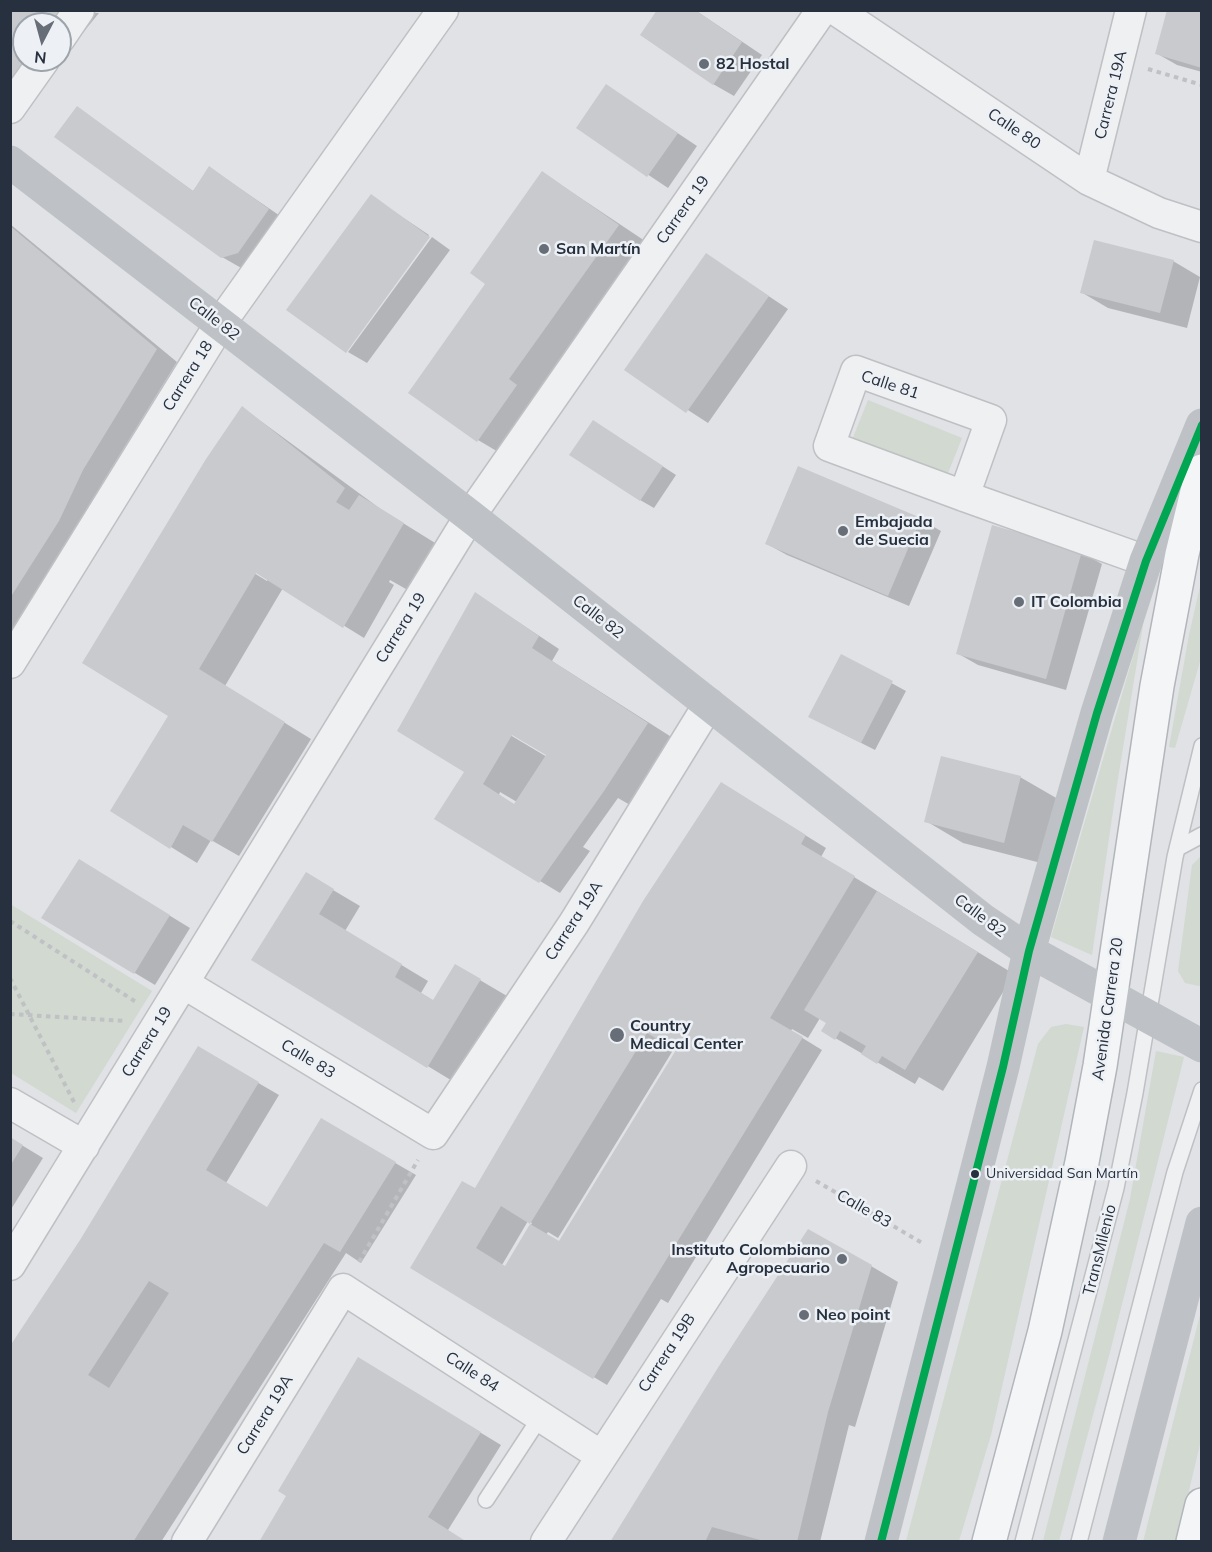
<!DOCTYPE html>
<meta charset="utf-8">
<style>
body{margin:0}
#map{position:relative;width:1212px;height:1552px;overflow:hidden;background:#e0e2e5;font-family:Mulish,sans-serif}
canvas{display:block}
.frame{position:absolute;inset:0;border:12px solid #26303e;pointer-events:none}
.north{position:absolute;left:12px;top:12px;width:60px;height:60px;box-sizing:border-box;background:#edf1f5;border:2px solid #9da4ac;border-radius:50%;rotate:186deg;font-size:16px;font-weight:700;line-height:24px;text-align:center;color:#26303e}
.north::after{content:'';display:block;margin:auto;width:21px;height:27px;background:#676e78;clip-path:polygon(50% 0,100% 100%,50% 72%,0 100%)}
</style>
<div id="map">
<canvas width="1212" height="1552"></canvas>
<div class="frame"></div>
<div class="north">N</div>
</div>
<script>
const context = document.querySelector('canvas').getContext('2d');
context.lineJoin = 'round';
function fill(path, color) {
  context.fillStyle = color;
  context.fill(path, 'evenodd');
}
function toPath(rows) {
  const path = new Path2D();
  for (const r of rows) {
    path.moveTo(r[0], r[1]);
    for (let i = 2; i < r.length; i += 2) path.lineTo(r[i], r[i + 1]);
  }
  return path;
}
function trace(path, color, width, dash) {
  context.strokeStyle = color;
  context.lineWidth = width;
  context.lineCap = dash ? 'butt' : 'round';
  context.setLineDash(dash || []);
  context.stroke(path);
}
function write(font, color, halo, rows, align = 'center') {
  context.font = font + ' Mulish,sans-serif';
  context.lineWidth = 5;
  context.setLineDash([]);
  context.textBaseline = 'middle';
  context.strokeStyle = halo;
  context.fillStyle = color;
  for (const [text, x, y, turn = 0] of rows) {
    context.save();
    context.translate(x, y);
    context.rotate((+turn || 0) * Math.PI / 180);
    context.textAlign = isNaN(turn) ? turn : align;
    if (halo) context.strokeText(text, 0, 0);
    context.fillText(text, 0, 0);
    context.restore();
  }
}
const green = toPath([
 [868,400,962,438,946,478,852,440],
 [1201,582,1201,658,1175,748,1169,747,1189,635],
 [1144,619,1115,797,1092,955,1051,937],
 [1201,856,1202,985,1199,986,1185,983,1178,971,1192,865],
 [10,904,152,991,76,1113,11,1073],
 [1066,1024,1084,1027,991,1435,959,1541,906,1541,1038,1044,1051,1027],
 [1156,1051,1184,1057,1110,1352,1059,1541,1043,1541,1130,1199],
 [1201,1311,1201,1440,1177,1541,1143,1542]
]);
const shadow = toPath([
 [10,10,99,13,22,108],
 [24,24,60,24,60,60,24,60],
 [695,10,762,55,734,96,713,84],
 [1202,10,1202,72,1177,65,1156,53],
 [607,86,697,146,668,188,578,128],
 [78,108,193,191,210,168,289,222,243,269,222,257],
 [543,173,645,241,535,396,543,401,505,456,478,440,487,284],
 [371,196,429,235,346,351],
 [10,224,177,362,103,482,79,533,10,656],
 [432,237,450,250,367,363,348,352],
 [707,255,788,309,708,423,626,370],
 [1173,261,1200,277,1187,328,1108,308,1081,292],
 [243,408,382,510,440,546,413,593,390,580,389,582,394,585,364,638,283,588,225,686,311,739,239,856,211,840,197,863,171,847,170,715],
 [250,568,268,579,267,581,249,570],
 [607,430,676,475,654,508,640,500],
 [920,519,941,531,909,606,787,555,767,544],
 [1081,552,1102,564,1066,690,978,665,957,653],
 [476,594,559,649,552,661,684,745,642,812,618,798,583,847,590,851,560,893,540,881,466,772,399,731],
 [480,717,554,757,547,757],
 [500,792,517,802,515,805,499,795],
 [842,656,906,691,875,750,824,724],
 [1020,777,1058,799,1041,863,963,843,926,821],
 [742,796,826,848,821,857,1014,974,943,1091,919,1077,915,1084,823,1031,828,1022,820,1018,808,1038,792,1029,791,1031,822,1050,668,1303,661,1299,607,1385,412,1268,476,1190],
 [675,1047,678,1049,560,1243,546,1235,548,1232,558,1238],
 [528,1221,532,1223,506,1267,502,1265],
 [100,873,190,928,155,985,43,918],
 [306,874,360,906,345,931,428,981,421,993,434,1001,456,966,507,996,454,1082,253,960],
 [198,1048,279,1095,226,1183,267,1209,321,1120,416,1175,361,1263,346,1253,161,1542,10,1542,81,1241],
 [10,1138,43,1158,10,1211],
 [871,1266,898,1282,855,1427,849,1425,820,1542,612,1542],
 [379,1371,501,1445,448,1530,260,1542]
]);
const building = toPath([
 [10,10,71,10,60,24,24,24,24,60,31,60,10,85],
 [657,10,695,10,742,42,713,85,640,35],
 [1167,10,1202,10,1202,68,1155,54],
 [606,84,678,133,647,177,576,128],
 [77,106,193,191,209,166,269,209,238,253,221,258,54,137],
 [542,171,619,225,509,379,517,385,477,442,408,393,485,284,470,273],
 [371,194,430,237,346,353,286,310],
 [10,226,157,349,83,470,59,521,10,598],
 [1094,240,1174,260,1160,313,1080,293],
 [706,253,769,296,686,413,624,370],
 [242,406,345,488,336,502,349,510,359,495,404,523,343,628,256,573,199,669,285,722,212,842,183,825,170,849,110,811,168,716,82,663,206,459],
 [593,420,663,466,640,501,569,455],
 [798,466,921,518,888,596,765,544],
 [992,525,1082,551,1046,679,956,654],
 [475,592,539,636,532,648,648,723,604,791,539,883,434,819,464,772,397,731],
 [512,735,546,755,514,804,483,784],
 [841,654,893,681,861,743,808,717],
 [941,756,1021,776,1004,843,924,822],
 [721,782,806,835,801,844,855,876,770,1018,803,1037,593,1379,410,1268,462,1181,475,1188,643,901],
 [647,1033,676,1050,559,1241,530,1224,505,1266,476,1248,501,1206,530,1224],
 [79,859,170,915,134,974,41,918],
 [306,872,334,889,319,914,402,964,395,977,433,1000,455,964,481,979,427,1068,251,960],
 [877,891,978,952,905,1070,882,1056,877,1064,861,1054,866,1046,840,1031,835,1040,821,1031,826,1023,804,1010],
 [198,1046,259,1082,206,1170,267,1207,321,1118,396,1162,340,1252,324,1243,133,1542,10,1542,10,1346,80,1240],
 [149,1281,169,1293,109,1388,88,1375],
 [10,1137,23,1145,10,1166],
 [808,1229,872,1265,828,1412,797,1542,768,1542,712,1527,705,1542,610,1542,719,1366],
 [358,1357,481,1432,428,1517,467,1542,259,1542,286,1496,278,1491]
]);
const path = toPath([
 [1148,69,1202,85],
 [10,921,136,1002],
 [10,978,74,1102],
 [10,1014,125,1021],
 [816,1181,924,1244],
 [359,1262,418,1160]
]);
const lane = toPath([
 [1178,848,1202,835],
 [486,1500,541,1416],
 [1023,1542,1116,1188,1135,1093,1175,857,1202,746],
 [1079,1542,1175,1172,1202,1090]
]);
const street = toPath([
 [836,10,1089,180,1159,213,1202,227],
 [60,38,79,10],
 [10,108,44,60],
 [1089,180,1131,10],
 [964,496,991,420,856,371,829,446,964,496,1146,561],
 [10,663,220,324,443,10],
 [183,983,433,1134,574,923,709,704],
 [10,1103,84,1146],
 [10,1265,470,516,822,10],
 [187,1542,343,1289,600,1455],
 [546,1542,791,1166]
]);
const secondary = toPath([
 [10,162,470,516,983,920,1029,951,1202,1046],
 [881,1542,1003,1067,1029,951,1097,713,1146,561,1202,425],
 [1119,1542,1202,1223]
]);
const highway = toPath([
 [989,1542,1045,1331,1082,1162,1100,1066,1157,686,1182,554,1202,471],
 [1193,1542,1202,1505]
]);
const bus1 = toPath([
 [881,1542,1003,1067,1029,951,1097,713,1146,561,1202,425]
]);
const markers = [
 [704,64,6,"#676e78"],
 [544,249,6,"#676e78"],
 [843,531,6,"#676e78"],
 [1019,602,6,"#676e78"],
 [617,1035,8,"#676e78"],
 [975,1174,5,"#26303e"],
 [842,1259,6,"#676e78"],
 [804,1315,6,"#676e78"]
];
const busNames = [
 ["Universidad San Martín",986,1174]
];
const poiNames = [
 ["82 Hostal",716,64],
 ["San Martín",556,249],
 ["Embajada",855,522],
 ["de Suecia",855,540],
 ["IT Colombia",1031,602],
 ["Country",630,1026],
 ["Medical Center",630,1044],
 ["Instituto Colombiano",830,1250,"right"],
 ["Agropecuario",830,1268,"right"],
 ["Neo point",816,1315]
];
const streetNames = [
 ["Carrera 19A",1111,95,-76],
 ["Calle 80",1014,129,34],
 ["Carrera 19",683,210,-55],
 ["Calle 82",214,319,38],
 ["Carrera 18",188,376,-58],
 ["Calle 81",890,385,18],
 ["Calle 82",598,617,38],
 ["Carrera 19",401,628,-58],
 ["Calle 82",980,916,37],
 ["Carrera 19A",574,921,-57],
 ["Avenida Carrera 20",1108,1009,-82],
 ["Carrera 19",147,1042,-58],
 ["Calle 83",308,1059,31],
 ["Calle 83",864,1209,30],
 ["TransMilenio",1100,1250,-76],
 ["Carrera 19B",667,1353,-57],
 ["Calle 84",472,1372,33],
 ["Carrera 19A",265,1415,-58]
];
fill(green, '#d1d9d0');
fill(shadow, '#0003');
fill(building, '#c8cacd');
trace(lane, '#bec0c3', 18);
trace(street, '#bec0c3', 33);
trace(highway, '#b2b5ba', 36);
trace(path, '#bfc1c5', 4, [4.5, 4.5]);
trace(lane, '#eff0f2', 15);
trace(street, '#eff0f2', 30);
trace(secondary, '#bec1c5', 33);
trace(highway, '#f4f5f6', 33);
trace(bus1, '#00a651', 8);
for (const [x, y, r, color] of markers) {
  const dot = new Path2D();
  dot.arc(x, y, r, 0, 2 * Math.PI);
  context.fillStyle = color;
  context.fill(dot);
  trace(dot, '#edf1f5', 2);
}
write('14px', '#26303e', '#edf1f5', busNames, 'left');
write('bold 16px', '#26303e', '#edf1f5', poiNames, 'left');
write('16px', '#26303e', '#edf1f5', streetNames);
</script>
